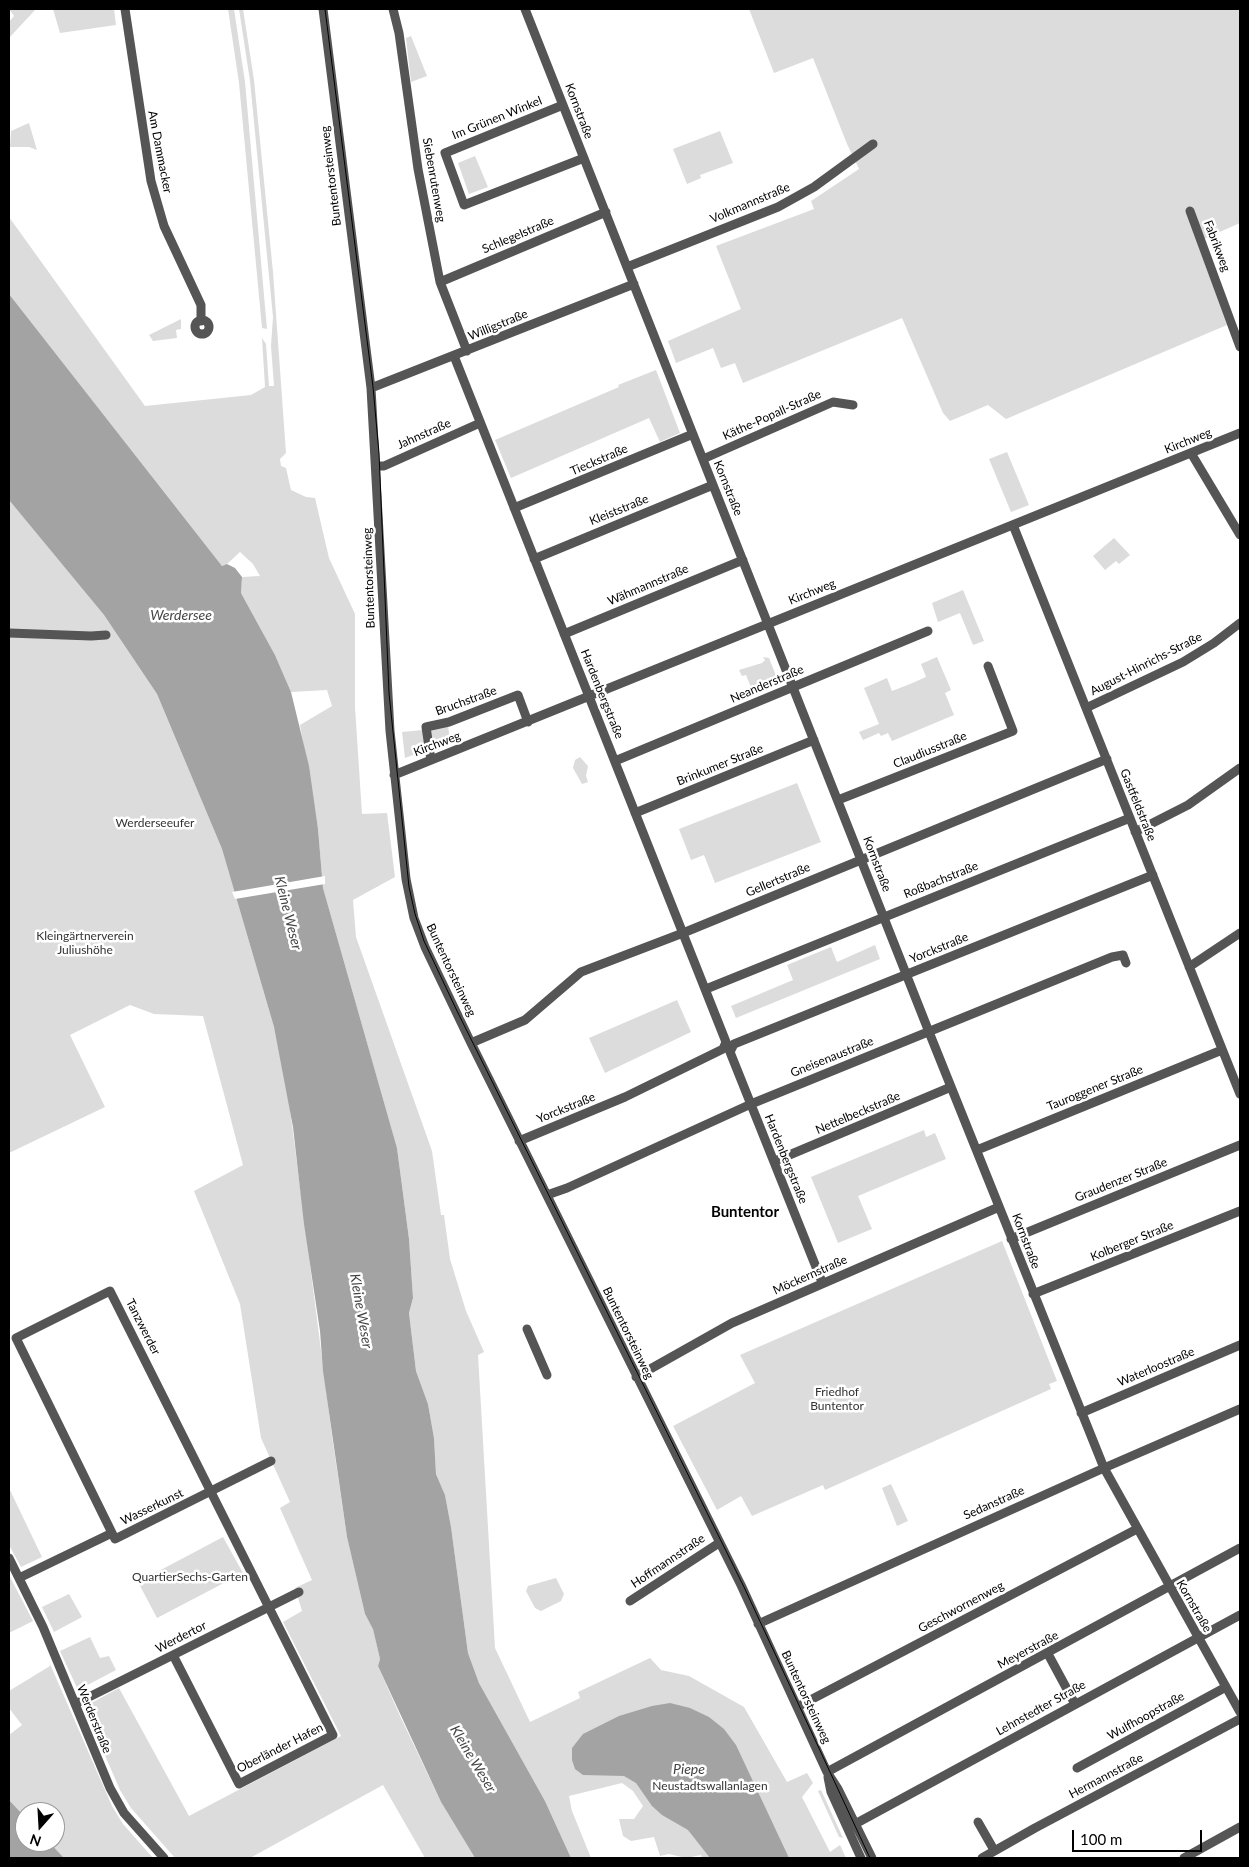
<!DOCTYPE html>
<meta charset="utf-8">
<style>
body{margin:0}
#map{position:relative;width:1249px;height:1867px;overflow:hidden;background:#fff;font-family:Lato,sans-serif}
canvas{display:block}
.frame{position:absolute;inset:0;border:10px solid #000;pointer-events:none}
.north{position:absolute;left:15px;top:1802px;width:50px;height:50px;box-sizing:border-box;background:#fff;border:1px solid #999;border-radius:50%;rotate:199deg;font-size:14px;font-weight:700;line-height:20px;text-align:center;color:#000}
.north::after{content:'';display:block;margin:auto;width:18px;height:22px;background:#000;clip-path:polygon(50% 0,100% 100%,50% 72%,0 100%)}
.scale{position:absolute;left:1072px;top:1830px;width:130px;height:22px;box-sizing:border-box;border:2px solid #000;border-top:0;padding-left:6px;font-size:15px;line-height:18px;white-space:nowrap;color:#000;-webkit-text-stroke:4px #fff;paint-order:stroke}
</style>
<div id="map">
<canvas width="1249" height="1867"></canvas>
<div class="frame"></div>
<div class="north">N</div>
<div class="scale">100 m</div>
</div>
<script>
const context = document.querySelector('canvas').getContext('2d');
context.lineJoin = 'round';
function fill(path, color) {
  context.fillStyle = color;
  context.fill(path, 'evenodd');
}
function toPath(rows) {
  const path = new Path2D();
  for (const r of rows) {
    if (r.length === 3) {
      path.moveTo(r[0] + r[2], r[1]);
      path.arc(r[0], r[1], r[2], 0, 2 * Math.PI);
      continue;
    }
    path.moveTo(r[0], r[1]);
    for (let i = 2; i < r.length; i += 2) path.lineTo(r[i], r[i + 1]);
  }
  return path;
}
function trace(path, color, width, dash) {
  context.strokeStyle = color;
  context.lineWidth = width;
  context.lineCap = dash ? 'butt' : 'round';
  context.setLineDash(dash || []);
  context.stroke(path);
}
function write(font, color, halo, rows, align = 'center') {
  context.font = font + ' Lato,sans-serif';
  context.lineWidth = 5;
  context.setLineDash([]);
  context.textBaseline = 'middle';
  context.strokeStyle = halo;
  context.fillStyle = color;
  for (const [text, x, y, turn = 0] of rows) {
    context.save();
    context.translate(x, y);
    context.rotate((+turn || 0) * Math.PI / 180);
    context.textAlign = isNaN(turn) ? turn : align;
    if (halo) context.strokeText(text, 0, 0);
    context.fillText(text, 0, 0);
    context.restore();
  }
}
const green = toPath([
 [9,9,36,9,9,38,9,22,14,16],
 [53,9,114,9,116,25,60,33],
 [228,9,234,9,245,82,267,329,262,328,239,83],
 [239,9,243,9,254,80,273,272,286,453,280,459,281,466,286,468,291,490,306,497,315,498,329,558,355,614,355,707,362,814,387,813,395,877,353,900,356,937,432,1151,441,1215,444,1215,450,1259,466,1311,484,1352,478,1355,495,1648,530,1722,580,1698,578,1692,650,1658,661,1670,689,1676,744,1707,787,1782,807,1773,813,1783,802,1797,830,1852,840,1845,846,1858,702,1858,701,1855,686,1858,669,1854,660,1856,654,1837,631,1841,623,1836,619,1819,634,1819,643,1806,633,1791,622,1783,569,1796,572,1811,591,1858,571,1858,545,1801,479,1683,468,1653,451,1527,445,1495,436,1474,434,1438,428,1404,416,1371,409,1313,413,1298,409,1239,397,1148,323,888,318,829,300,725,332,706,327,690,291,692,275,655,241,593,242,577,260,576,253,564,240,552,227,564,222,566,9,294,9,217,145,406,251,395,265,387,262,338,266,344,269,386,274,386,271,346,273,317,250,81],
 [749,9,1240,9,1240,223,1197,242,1227,325,1006,419,988,405,950,421,943,413,902,318,743,383,735,363,721,368,713,348,676,363,668,341,741,309,716,246,814,209,811,201,859,169,847,144,813,58,774,73],
 [411,36,427,76,411,82,406,38],
 [29,123,37,150,29,147,10,147,11,131],
 [720,131,733,163,700,175,701,178,687,184,673,149],
 [475,156,488,187,469,194,458,163],
 [181,319,181,329,176,330,177,338,153,341,149,335],
 [656,370,680,433,660,442,649,418,511,478,495,440,619,387,618,385],
 [1007,452,1029,505,1011,512,989,459],
 [9,500,104,615,157,694,222,849,274,1027,287,1086,332,1436,347,1537,365,1614,373,1628,380,1659,378,1666,400,1716,441,1802,475,1858,425,1858,383,1785,250,1858,175,1858,131,1808,120,1790,84,1707,119,1688,189,1816,341,1736,283,1622,302,1611,295,1588,312,1580,280,1508,290,1502,261,1438,240,1304,194,1191,243,1165,203,1016,154,1014,130,1005,70,1035,105,1107,9,1153],
 [1114,538,1130,555,1119,564,1116,561,1105,570,1093,556],
 [963,590,984,641,973,645,960,613,938,622,932,603],
 [763,657,769,658,779,683,754,695,746,675,742,676,739,670,762,663,765,660],
 [937,657,951,690,945,693,954,715,892,741,888,733,881,736,879,733,863,740,859,732,879,724,864,688,887,678,892,691,910,684,926,677,921,664],
 [448,726,450,740,433,748,429,730],
 [423,730,426,750,405,758,402,732],
 [580,757,588,766,586,776,588,782,582,784,573,768,575,760],
 [797,783,821,842,715,883,704,855,691,860,679,829],
 [875,945,880,959,736,1018,731,1006,793,980,787,965,831,947,837,962],
 [677,1000,691,1032,605,1073,589,1038],
 [924,1130,926,1137,935,1133,946,1159,858,1196,872,1229,838,1243,811,1177],
 [1002,1241,1057,1381,1049,1384,1051,1389,825,1490,823,1485,752,1516,741,1496,717,1510,673,1426,755,1383,740,1355],
 [891,1484,908,1521,897,1526,882,1488],
 [9,1488,42,1557,21,1567,9,1545],
 [223,1537,243,1573,157,1618,138,1582],
 [9,1575,33,1621,9,1633],
 [556,1578,564,1594,561,1601,541,1611,535,1608,526,1591,528,1586],
 [69,1594,82,1617,54,1632,42,1607],
 [90,1637,100,1658,109,1656,116,1670,78,1690,60,1651],
 [50,1664,112,1806,123,1824,153,1858,64,1858,49,1842,55,1842,55,1812,25,1812,25,1817,9,1800,9,1735,22,1725,9,1708,9,1691,50,1666],
 [821,1790,843,1838,839,1837,818,1791]
]);
const water = toPath([
 [9,294,222,566,227,564,235,568,242,577,241,593,275,655,291,692,309,766,318,829,323,888,397,1148,409,1239,413,1298,409,1313,416,1371,428,1404,434,1438,436,1474,445,1495,451,1527,468,1653,479,1683,545,1801,571,1858,475,1858,441,1802,378,1666,380,1659,373,1629,365,1614,347,1537,323,1371,320,1331,304,1224,293,1127,274,1027,222,849,157,694,104,615,9,500],
 [670,1703,690,1708,709,1717,724,1729,736,1745,789,1858,710,1858,688,1830,662,1815,652,1806,636,1783,624,1776,583,1775,575,1769,572,1760,572,1748,583,1734,619,1716,652,1706],
 [9,1800,25,1817,25,1842,49,1842,64,1858,9,1858]
]);
const pier = toPath([
 [325,876,325,884,235,899,232,892]
]);
const minor = toPath([
 [125,9,151,181,164,226,201,305,201,321],
 [323,9,371,388,390,731,406,879,414,918,425,947,471,1043,741,1585,827,1772,838,1789,872,1858],
 [393,9,399,33,418,169,440,282,467,351],
 [525,9,929,1032,1104,1468,1240,1712],
 [563,105,445,153,464,205,584,158],
 [1190,211,1240,347],
 [627,267,778,207,814,187,873,144],
 [440,282,606,212],
 [202,327,7],
 [454,356,726,1042,723,1049,625,1097,519,1141],
 [371,388,634,284],
 [1191,453,1240,535],
 [703,459,833,402,853,405],
 [377,466,384,466,480,423],
 [514,508,693,434],
 [1013,525,1240,1094],
 [534,559,713,485],
 [9,633,91,636,106,635],
 [564,634,743,560],
 [1086,708,1183,662,1214,643,1240,623],
 [431,760,426,727,449,722,518,695,528,722],
 [615,761,928,631],
 [394,775,1240,433],
 [838,800,1013,731,988,666],
 [635,813,814,740],
 [1135,832,1188,805,1240,768],
 [1189,967,1240,933],
 [706,989,1130,818],
 [471,1043,525,1020,581,972,683,933,1107,759],
 [977,1150,1222,1050],
 [775,1161,951,1087],
 [547,1195,567,1188,751,1104,1112,957,1123,955,1126,963],
 [1011,1239,1240,1145],
 [822,1282,730,1052,734,1044,1153,875],
 [1033,1294,1240,1211],
 [527,1329,547,1375],
 [636,1377,732,1323,999,1207],
 [1081,1413,1240,1345],
 [112,1533,16,1338,110,1291,333,1735,239,1784,173,1655],
 [9,1558,43,1627,110,1788,124,1813,164,1858],
 [19,1578,112,1533,115,1539,271,1461],
 [630,1601,719,1543],
 [758,1624,1104,1468,1240,1409],
 [1048,1654,1075,1704],
 [75,1704,299,1592],
 [797,1707,1137,1529],
 [1077,1768,1226,1687],
 [827,1772,1240,1548],
 [828,1777,831,1792,861,1858],
 [978,1822,994,1850],
 [855,1824,1240,1615],
 [982,1858,1035,1828,1240,1719],
 [1184,1858,1240,1827]
]);
const tram = toPath([
 [325,9,373,387,379,453,389,693,409,887,415,914,424,941,457,1011,744,1587,870,1858]
]);
const streetNames = [
 ["Kornstraße",579,111,69],
 ["Im Grünen Winkel",497,118,-22],
 ["Am Dammacker",160,152,79],
 ["Buntentorsteinweg",331,176,-97],
 ["Siebenrutenweg",434,180,80],
 ["Volkmannstraße",750,203,-23],
 ["Schlegelstraße",518,235,-23],
 ["Fabrikweg",1217,246,69],
 ["Willigstraße",498,325,-22],
 ["Käthe-Popall-Straße",772,415,-24],
 ["Jahnstraße",424,434,-24],
 ["Kirchweg",1188,441,-22],
 ["Tieckstraße",599,460,-23],
 ["Kornstraße",728,488,68],
 ["Kleiststraße",619,510,-22],
 ["Buntentorsteinweg",369,578,-92],
 ["Wähmannstraße",648,585,-23],
 ["Kirchweg",812,592,-22],
 ["August-Hinrichs-Straße",1146,664,-27],
 ["Neanderstraße",767,684,-23],
 ["Hardenbergstraße",602,694,68],
 ["Bruchstraße",466,701,-20],
 ["Kirchweg",437,744,-21],
 ["Claudiusstraße",930,750,-22],
 ["Brinkumer Straße",720,765,-22],
 ["Gastfeldstraße",1138,805,68],
 ["Kornstraße",877,864,69],
 ["Gellertstraße",778,880,-23],
 ["Roßbachstraße",941,880,-22],
 ["Yorckstraße",939,948,-22],
 ["Buntentorsteinweg",451,970,65],
 ["Gneisenaustraße",832,1057,-22],
 ["Tauroggener Straße",1095,1088,-22],
 ["Yorckstraße",566,1108,-22],
 ["Nettelbeckstraße",858,1113,-23],
 ["Hardenbergstraße",786,1159,68],
 ["Graudenzer Straße",1121,1180,-22],
 ["Kornstraße",1026,1241,69],
 ["Kolberger Straße",1132,1241,-22],
 ["Möckernstraße",810,1275,-24],
 ["Tanzwerder",143,1327,63],
 ["Buntentorsteinweg",628,1333,64],
 ["Waterloostraße",1156,1367,-23],
 ["Sedanstraße",994,1503,-24],
 ["Wasserkunst",152,1507,-26],
 ["Hoffmannstraße",668,1561,-34],
 ["Kornstraße",1194,1606,60],
 ["Geschwornenweg",961,1607,-28],
 ["Werdertor",181,1637,-27],
 ["Meyerstraße",1028,1650,-28],
 ["Buntentorsteinweg",806,1697,65],
 ["Lehnstedter Straße",1041,1708,-29],
 ["Wulfhoopstraße",1146,1716,-29],
 ["Werderstraße",94,1719,68],
 ["Oberländer Hafen",280,1748,-27],
 ["Hermannstraße",1106,1776,-28]
];
const parkNames = [
 ["Werderseeufer",155,823],
 ["Kleingärtnerverein",85,936],
 ["Juliushöhe",85,950],
 ["Friedhof",837,1392],
 ["Buntentor",837,1406],
 ["QuartierSechs-Garten",190,1577],
 ["Neustadtswallanlagen",710,1786]
];
const waterNames = [
 ["Werdersee",181,615],
 ["Kleine Weser",288,913,76],
 ["Kleine Weser",361,1311,80],
 ["Kleine Weser",473,1759,59],
 ["Piepe",689,1769]
];
const quarterNames = [
 ["Buntentor",745,1212]
];
fill(green, '#dcdcdc');
fill(water, '#a3a3a3');
fill(pier, '#fff');
trace(minor, '#555', 9);
trace(tram, '#000', 1);
write('12px', '#000', '#fff', streetNames);
write('12px', '#333', '#fff', parkNames);
write('italic 14px', '#444', '#fff', waterNames);
write('bold 15px', '#000', '#fff', quarterNames);
</script>
